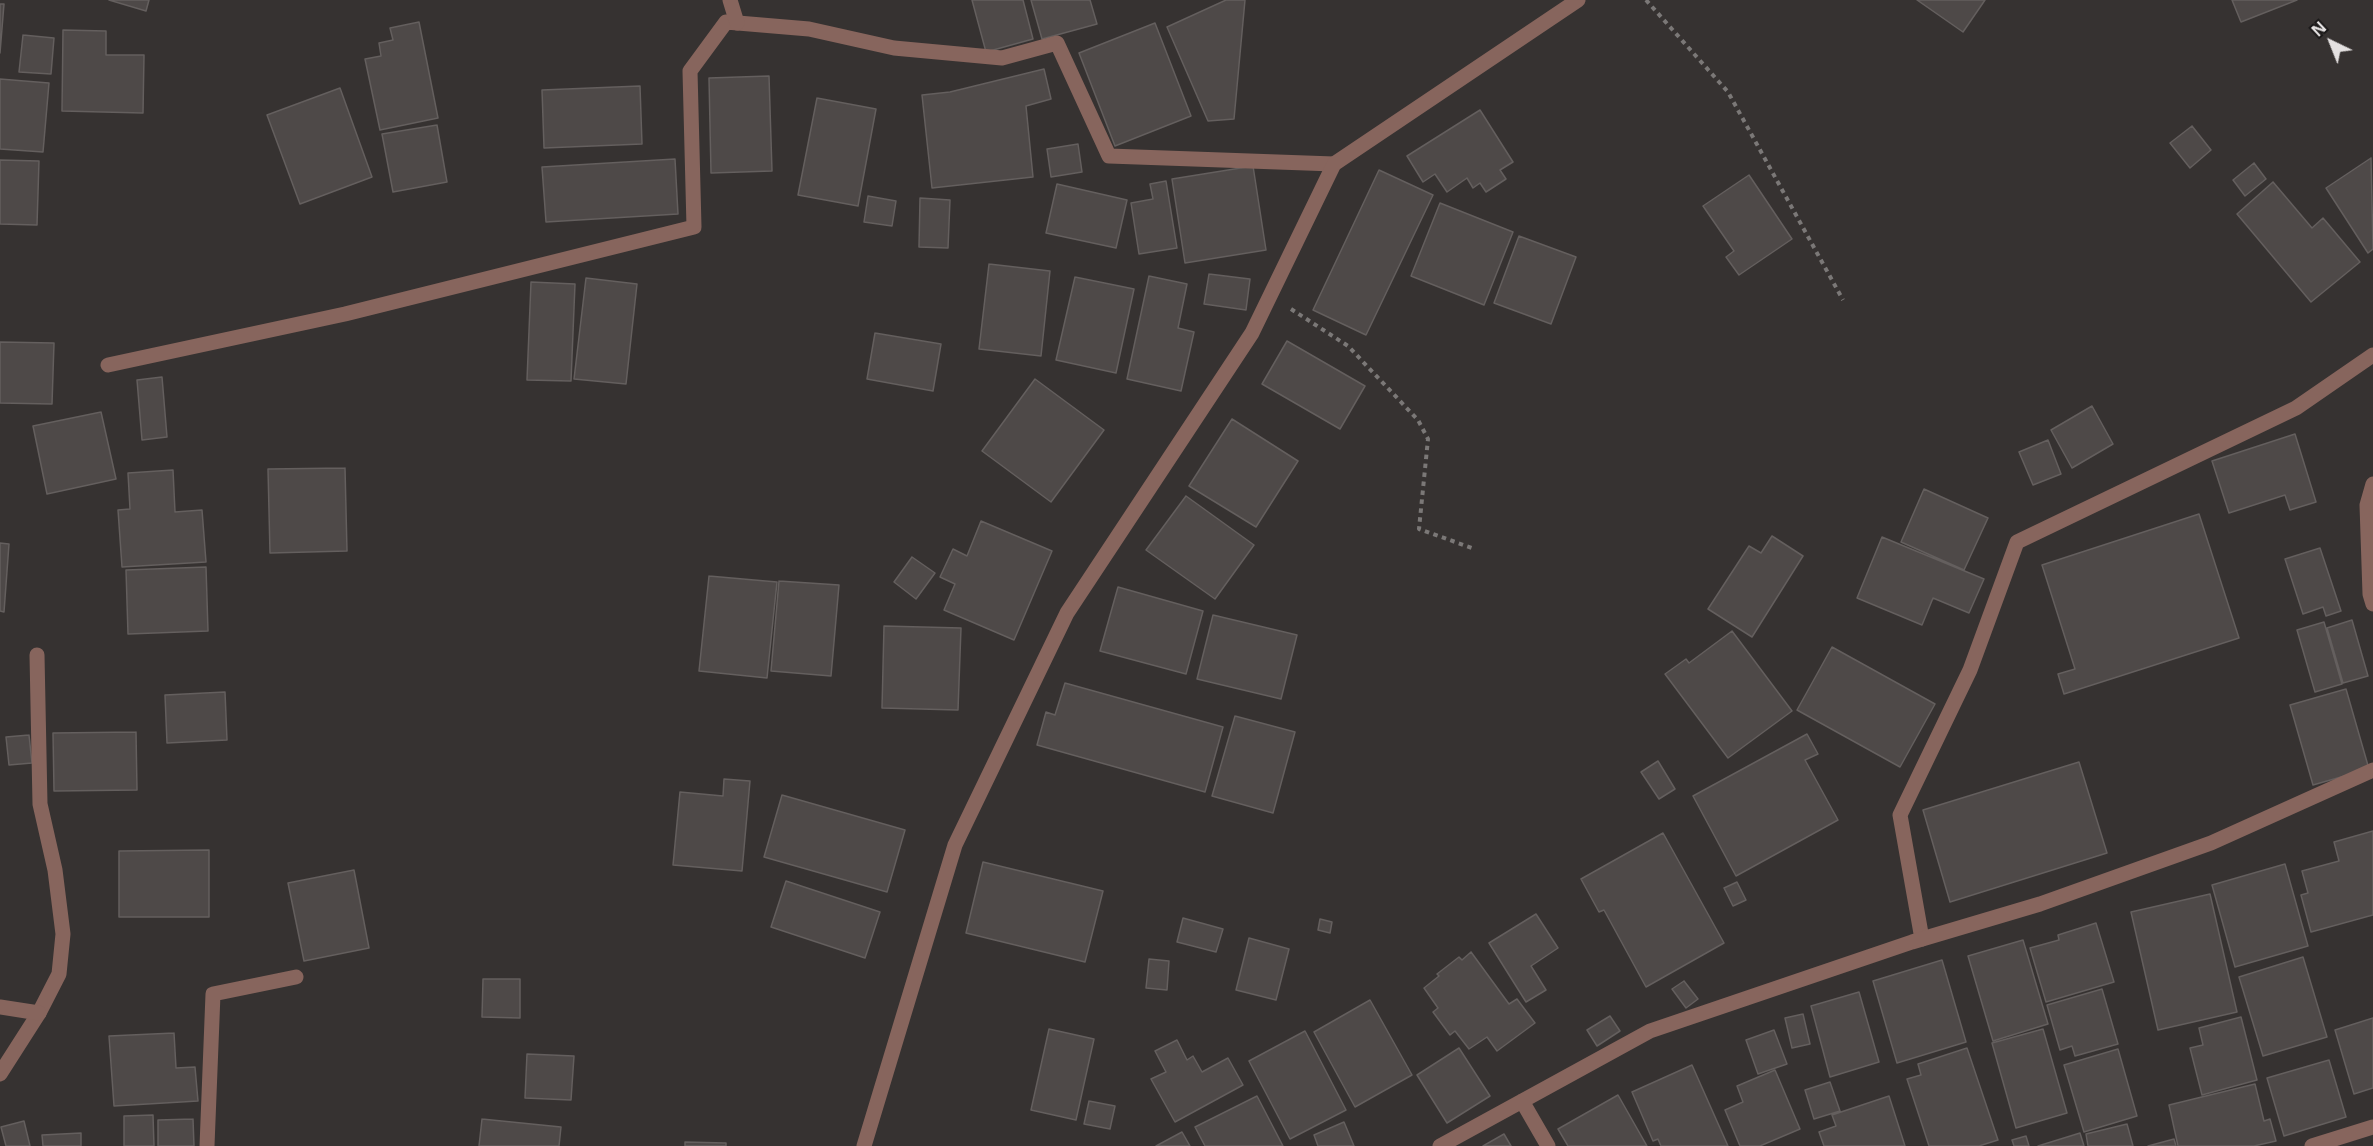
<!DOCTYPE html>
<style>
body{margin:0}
#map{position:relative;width:2373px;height:1146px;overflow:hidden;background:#363231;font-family:"Noto Sans",sans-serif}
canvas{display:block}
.north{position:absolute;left:2301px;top:12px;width:60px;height:60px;-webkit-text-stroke:4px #1c1a1a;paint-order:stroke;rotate:317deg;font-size:16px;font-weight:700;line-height:24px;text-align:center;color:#e4e1e1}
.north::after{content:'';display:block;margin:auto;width:21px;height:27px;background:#e4e1e1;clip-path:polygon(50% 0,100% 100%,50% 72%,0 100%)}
</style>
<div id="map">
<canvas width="2373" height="1146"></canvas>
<div class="north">N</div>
</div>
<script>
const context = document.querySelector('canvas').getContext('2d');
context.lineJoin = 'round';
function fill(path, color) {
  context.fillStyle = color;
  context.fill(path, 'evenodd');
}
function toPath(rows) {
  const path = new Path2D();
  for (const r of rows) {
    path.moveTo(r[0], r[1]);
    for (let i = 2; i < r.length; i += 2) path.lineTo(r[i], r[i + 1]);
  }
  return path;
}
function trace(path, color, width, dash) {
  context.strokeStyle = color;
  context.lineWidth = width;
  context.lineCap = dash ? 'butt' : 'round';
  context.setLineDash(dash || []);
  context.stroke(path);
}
const building = toPath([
 [109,0,149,0,146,11,109,0],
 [972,0,1023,0,1033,39,986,52,972,0],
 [1031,0,1090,0,1097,24,1042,39,1031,0],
 [1226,0,1245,0,1234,119,1208,121,1167,27,1226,0],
 [1917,0,1985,0,1963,32,1917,0],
 [2232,0,2297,0,2241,22,2232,0],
 [0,4,4,4,0,53,0,4],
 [419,22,438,118,380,130,365,59,381,56,379,43,393,40,390,28,419,22],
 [1155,23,1191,116,1115,146,1079,53,1155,23],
 [63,30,106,31,106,55,144,55,143,113,62,111,63,30],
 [23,35,54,38,51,74,19,72,23,35],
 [1044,69,1051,99,1026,106,1033,177,932,188,922,95,950,92,1044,69],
 [769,76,772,171,711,173,709,78,769,76],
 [0,79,49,83,43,152,0,149,0,79],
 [640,86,642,144,544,148,542,90,640,86],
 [340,88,372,177,300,204,267,115,340,88],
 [817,98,876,109,858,206,798,195,817,98],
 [1480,110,1513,162,1500,170,1506,179,1486,192,1480,183,1473,188,1467,178,1447,192,1435,174,1423,182,1407,156,1480,110],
 [437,125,447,182,393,192,382,134,437,125],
 [2192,126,2211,150,2190,168,2170,143,2192,126],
 [1078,144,1082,172,1051,177,1047,149,1078,144],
 [2371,158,2373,249,2368,253,2326,188,2371,158],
 [675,159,678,214,546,222,542,167,675,159],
 [0,160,39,161,37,225,0,224,0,160],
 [2254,163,2266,179,2245,196,2233,180,2254,163],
 [1253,166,1266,250,1185,263,1172,179,1253,166],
 [1379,170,1433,195,1366,335,1313,310,1379,170],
 [1749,175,1792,239,1739,275,1726,257,1734,251,1703,206,1749,175],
 [1166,181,1177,248,1139,254,1131,203,1153,199,1150,184,1166,181],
 [2273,182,2312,228,2323,218,2360,262,2311,302,2237,214,2273,182],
 [1057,184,1127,200,1116,248,1046,233,1057,184],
 [868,196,896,201,892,226,864,222,868,196],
 [920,198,950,200,948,248,919,247,920,198],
 [1440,203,1513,232,1484,305,1411,276,1440,203],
 [1519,236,1576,257,1551,324,1494,303,1519,236],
 [989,264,1050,271,1041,356,979,349,989,264],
 [1209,274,1250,279,1246,310,1204,304,1209,274],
 [1149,276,1187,284,1178,328,1194,332,1181,391,1127,379,1149,276],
 [1075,277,1134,289,1116,373,1056,360,1075,277],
 [586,278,637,284,626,384,574,379,586,278],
 [531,282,575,284,571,381,527,380,531,282],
 [875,333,941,344,933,391,867,379,875,333],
 [1287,341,1365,386,1340,429,1262,384,1287,341],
 [0,342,54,343,52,404,0,403,0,342],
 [162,377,167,437,142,440,137,380,162,377],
 [1035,379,1104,430,1051,502,982,451,1035,379],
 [2092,406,2113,444,2072,468,2051,430,2092,406],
 [101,412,116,479,47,494,33,426,101,412],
 [1232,419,1298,461,1256,527,1189,486,1232,419],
 [2295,434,2316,502,2290,510,2285,495,2229,513,2212,461,2295,434],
 [2048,440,2061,474,2033,485,2019,452,2048,440],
 [345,468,347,551,270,553,268,469,345,468],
 [173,470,175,512,202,510,206,562,122,567,118,510,130,509,128,473,173,470],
 [1924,489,1988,518,1964,570,1901,542,1924,489],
 [1186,496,1254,545,1215,599,1146,550,1186,496],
 [2199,514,2239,638,2064,694,2058,674,2075,669,2042,565,2199,514],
 [981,521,1052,551,1014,640,944,610,955,584,940,577,953,549,967,556,981,521],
 [1772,536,1803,556,1752,637,1708,609,1749,546,1761,553,1772,536],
 [1882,537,1984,579,1969,613,1933,598,1922,625,1857,598,1882,537],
 [0,543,9,544,4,612,0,611,0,543],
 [2320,548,2341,611,2326,616,2323,607,2303,614,2285,559,2320,548],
 [912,557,935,573,916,599,894,582,912,557],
 [206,567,208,631,128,634,126,570,206,567],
 [709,576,777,582,767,678,699,671,709,576],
 [779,581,839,585,831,676,771,671,779,581],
 [1118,587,1203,611,1186,674,1100,651,1118,587],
 [1213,615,1297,635,1281,699,1197,679,1213,615],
 [2352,620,2368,676,2343,683,2327,628,2352,620],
 [2324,622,2342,684,2315,692,2297,630,2324,622],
 [884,626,961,628,958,710,882,708,884,626],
 [1732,631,1792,711,1728,758,1665,674,1686,659,1689,663,1732,631],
 [1832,647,1935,704,1900,767,1797,710,1832,647],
 [1065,683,1223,727,1205,792,1037,745,1046,712,1055,715,1065,683],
 [2346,689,2369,769,2313,785,2290,705,2346,689],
 [225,692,227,740,167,743,165,695,225,692],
 [1235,716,1295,732,1273,813,1212,796,1235,716],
 [136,732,137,790,54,791,53,733,136,732],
 [1807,734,1818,754,1805,760,1838,820,1736,876,1693,796,1807,734],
 [29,735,32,763,9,765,6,737,29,735],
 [1658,761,1675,789,1659,799,1641,772,1658,761],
 [2079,762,2107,853,1950,902,1923,810,2079,762],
 [724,779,750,781,742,871,673,865,680,792,723,796,724,779],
 [782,795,905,830,887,892,764,857,782,795],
 [2373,831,2373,915,2311,932,2301,895,2308,893,2302,871,2339,861,2334,842,2373,831],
 [1663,833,1724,943,1646,987,1604,910,1599,912,1581,879,1663,833],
 [209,850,209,917,119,917,119,851,209,850],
 [983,862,1103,891,1085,962,966,933,983,862],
 [2285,864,2308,946,2235,967,2212,885,2285,864],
 [354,870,369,948,304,961,288,883,354,870],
 [786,881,880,912,865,958,771,927,786,881],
 [1737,882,1746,900,1733,906,1724,888,1737,882],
 [2210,894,2237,1012,2158,1030,2131,912,2210,894],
 [1536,914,1558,948,1531,966,1546,990,1526,1002,1489,943,1536,914],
 [1183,918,1223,929,1216,952,1177,942,1183,918],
 [1320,919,1332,922,1330,933,1318,930,1320,919],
 [2096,923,2114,982,2046,1002,2030,948,2059,940,2058,935,2096,923],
 [1249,938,1289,949,1276,1000,1236,990,1249,938],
 [2023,940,2048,1024,1993,1041,1968,956,2023,940],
 [1471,952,1509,1004,1517,999,1535,1023,1497,1051,1487,1037,1469,1049,1455,1031,1450,1035,1433,1012,1438,1008,1424,988,1439,976,1437,974,1459,957,1462,960,1471,952],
 [2303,957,2327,1037,2263,1056,2239,977,2303,957],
 [1149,959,1169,961,1167,990,1146,988,1149,959],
 [1942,960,1966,1042,1897,1063,1873,981,1942,960],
 [483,979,520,979,520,1018,482,1017,483,979],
 [1684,981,1698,999,1686,1008,1672,989,1684,981],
 [2102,989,2118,1044,2075,1056,2072,1046,2060,1050,2047,1005,2102,989],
 [1859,992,1879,1062,1830,1077,1811,1006,1859,992],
 [1370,1000,1412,1075,1355,1107,1314,1032,1370,1000],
 [1803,1014,1810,1044,1792,1048,1785,1018,1803,1014],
 [1610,1016,1620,1031,1597,1046,1587,1030,1610,1016],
 [2241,1017,2257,1080,2202,1095,2190,1048,2203,1045,2199,1028,2241,1017],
 [2373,1018,2373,1088,2354,1094,2335,1030,2373,1018],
 [1049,1029,1094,1039,1076,1120,1031,1110,1049,1029],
 [2043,1029,2067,1113,2016,1128,1992,1043,2043,1029],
 [1774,1030,1787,1064,1758,1074,1746,1040,1774,1030],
 [1305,1031,1346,1110,1290,1139,1249,1061,1305,1031],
 [174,1033,176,1068,195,1067,198,1101,114,1106,109,1036,174,1033],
 [1177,1040,1187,1060,1193,1056,1202,1072,1228,1058,1243,1085,1175,1122,1151,1079,1166,1072,1155,1051,1177,1040],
 [1459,1048,1490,1096,1447,1123,1417,1075,1459,1048],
 [1967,1048,1998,1140,1979,1146,1929,1146,1907,1079,1921,1075,1918,1064,1967,1048],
 [2118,1049,2137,1116,2084,1132,2064,1065,2118,1049],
 [527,1054,574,1056,571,1100,525,1098,527,1054],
 [2329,1060,2346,1117,2284,1136,2267,1078,2329,1060],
 [1692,1065,1728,1146,1661,1146,1658,1139,1653,1141,1632,1092,1692,1065],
 [1775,1070,1800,1129,1760,1146,1740,1146,1725,1110,1743,1102,1737,1086,1775,1070],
 [1830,1082,1840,1111,1814,1119,1805,1090,1830,1082],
 [2255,1084,2264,1121,2270,1119,2276,1141,2254,1146,2178,1146,2169,1105,2255,1084],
 [1618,1095,1647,1146,1568,1146,1558,1129,1618,1095],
 [1257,1096,1283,1146,1205,1146,1195,1127,1257,1096],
 [1889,1096,1905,1146,1824,1146,1819,1132,1836,1126,1832,1115,1889,1096],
 [1089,1101,1115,1106,1110,1129,1084,1124,1089,1101],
 [153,1115,154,1146,124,1146,124,1116,153,1115],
 [193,1119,194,1146,158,1146,158,1120,193,1119],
 [482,1119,561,1127,559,1146,479,1146,482,1119],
 [24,1121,30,1146,6,1146,1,1127,24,1121],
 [1344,1122,1354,1146,1318,1146,1314,1135,1344,1122],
 [2127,1124,2133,1146,2088,1146,2086,1134,2127,1124],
 [1182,1132,1190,1146,1156,1146,1182,1132],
 [81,1133,81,1146,43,1146,42,1135,81,1133],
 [2080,1133,2084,1146,2038,1146,2080,1133],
 [1504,1134,1511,1146,1483,1146,1504,1134],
 [2026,1136,2029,1146,2014,1146,2012,1140,2026,1136],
 [2174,1139,2176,1146,2148,1146,2174,1139],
 [685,1142,726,1143,726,1146,685,1146,685,1142]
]);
const path = toPath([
 [1646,0,1728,92,1843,300],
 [1291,309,1348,346,1418,420,1428,439,1419,529,1472,548]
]);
const lane = toPath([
 [108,365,345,314,694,227,690,71,726,22,809,29,894,48,1002,58,1057,43,1109,156,1334,164],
 [1922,939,1900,815,1970,670,2017,542,2296,408,2373,355],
 [0,1074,39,1013,59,974,63,934,55,870,40,804,37,655],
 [207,1146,213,994,296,977],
 [2312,1146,2373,1127]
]);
const street = toPath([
 [730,0,737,23],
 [2373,484,2367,505,2370,594,2373,604],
 [0,1007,39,1013],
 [1522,1101,1548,1146],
 [864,1146,955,845,1067,613,1252,333,1334,164,1578,0],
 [1440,1146,1650,1031,1912,942,2040,904,2211,843,2373,770]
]);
fill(building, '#4e4948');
trace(building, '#645f5e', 1.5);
trace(path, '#7b7877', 4, [4.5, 4.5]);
trace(lane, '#87655d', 15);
trace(street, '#87655d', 15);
</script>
